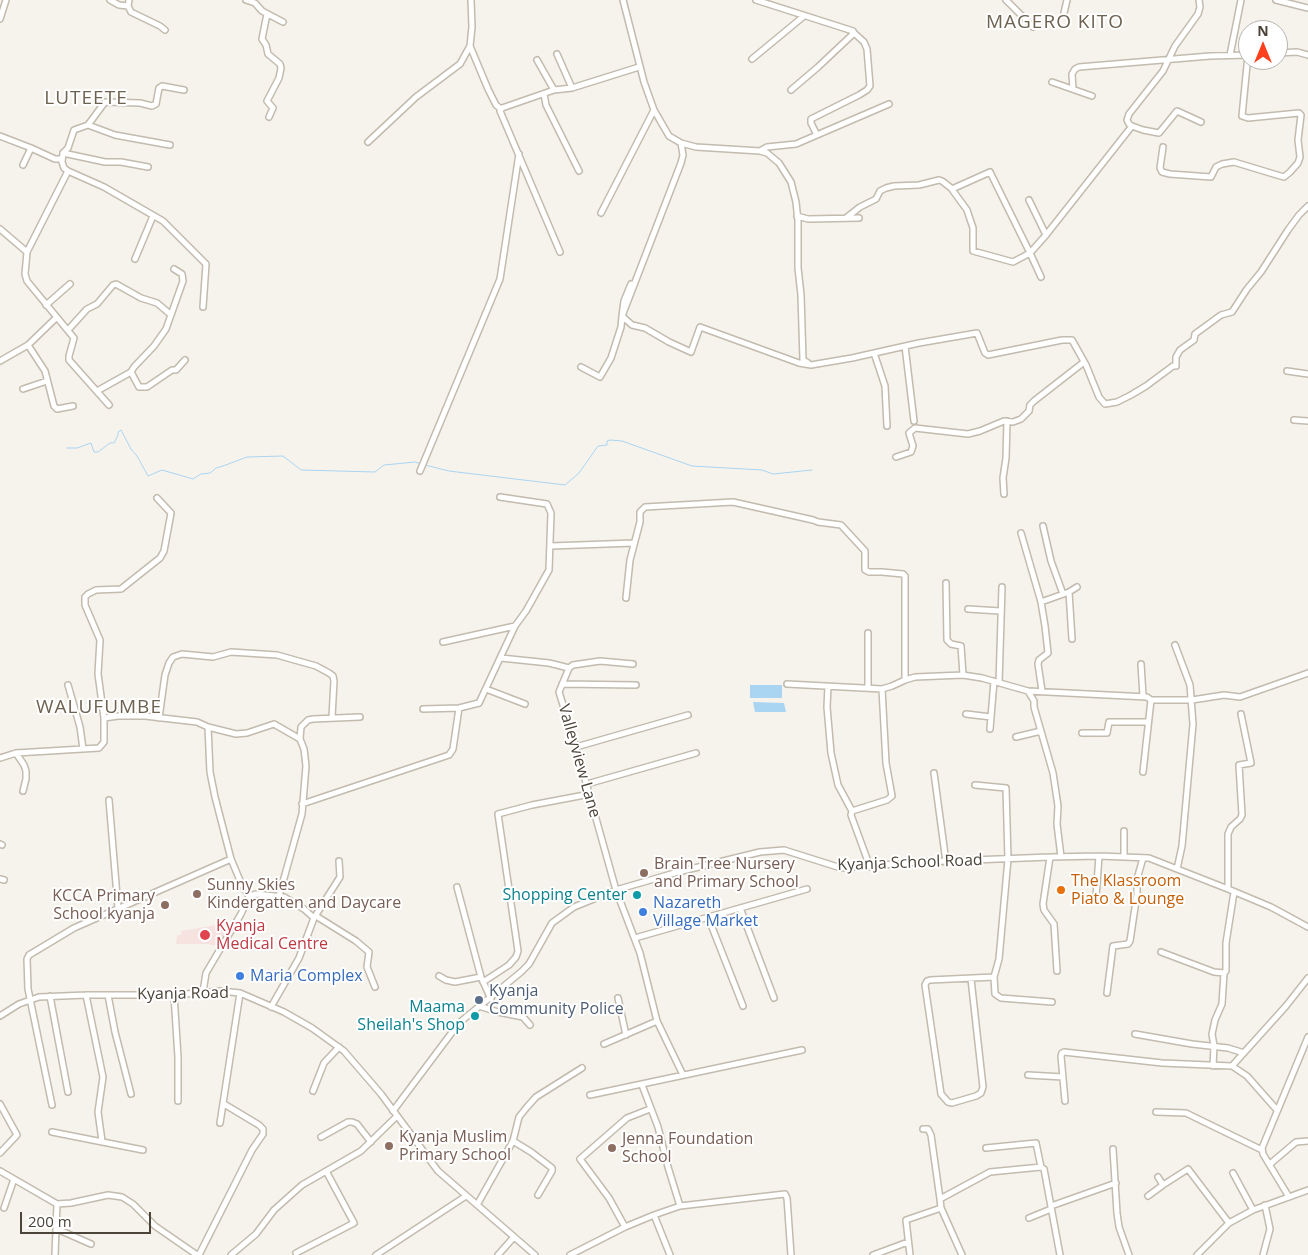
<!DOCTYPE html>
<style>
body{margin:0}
#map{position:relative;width:1308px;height:1255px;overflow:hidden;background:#f6f3ec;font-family:"Open Sans",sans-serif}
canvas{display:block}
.north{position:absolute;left:1238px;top:20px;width:50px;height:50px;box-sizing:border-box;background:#fff;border:1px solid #b7b4b0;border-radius:50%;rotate:0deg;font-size:14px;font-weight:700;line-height:20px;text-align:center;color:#4b4439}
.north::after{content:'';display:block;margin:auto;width:18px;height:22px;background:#fc3f1d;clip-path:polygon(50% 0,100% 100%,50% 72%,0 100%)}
.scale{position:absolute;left:20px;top:1212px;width:131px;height:22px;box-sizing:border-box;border:2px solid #4b4439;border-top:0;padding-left:6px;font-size:15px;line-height:18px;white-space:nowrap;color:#4b4439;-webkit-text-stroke:4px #fff;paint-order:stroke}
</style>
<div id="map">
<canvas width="1308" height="1255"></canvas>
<div class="north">N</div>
<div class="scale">200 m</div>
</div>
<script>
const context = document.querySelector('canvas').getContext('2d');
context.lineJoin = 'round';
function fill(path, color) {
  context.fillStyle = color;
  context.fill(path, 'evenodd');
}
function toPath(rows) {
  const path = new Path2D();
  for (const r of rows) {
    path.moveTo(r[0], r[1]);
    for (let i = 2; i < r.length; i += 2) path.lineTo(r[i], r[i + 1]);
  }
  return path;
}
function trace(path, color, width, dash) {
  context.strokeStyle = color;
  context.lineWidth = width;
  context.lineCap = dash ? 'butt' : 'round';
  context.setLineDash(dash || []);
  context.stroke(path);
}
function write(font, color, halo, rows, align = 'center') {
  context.font = font + ' "Open Sans",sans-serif';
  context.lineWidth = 4;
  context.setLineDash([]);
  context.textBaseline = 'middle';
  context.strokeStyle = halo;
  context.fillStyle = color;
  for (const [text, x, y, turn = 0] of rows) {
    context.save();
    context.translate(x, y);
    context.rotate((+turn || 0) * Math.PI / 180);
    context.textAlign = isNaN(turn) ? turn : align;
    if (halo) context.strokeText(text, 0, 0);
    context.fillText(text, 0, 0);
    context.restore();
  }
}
const medical = toPath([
 [234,922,220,947,208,944,176,944,177,935,182,935,181,931]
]);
const water = toPath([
 [750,685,782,685,782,698,750,698],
 [753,702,784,703,786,712,755,712]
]);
const stream = toPath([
 [67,448,77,448,91,443,94,452,98,452,110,443,114,443,118,435,118,432,121,430,131,449,137,456,148,476,162,470,193,479,201,474,210,473,216,468,223,466,247,457,283,456,301,470,375,472,384,465,415,462,421,464],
 [425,465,449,471,565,485,579,473,598,446,607,445,607,441,610,440,622,441,692,466,762,470,773,474,812,470]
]);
const street = toPath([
 [110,0,119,5,128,6],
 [129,0,128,6,131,12,160,26,165,30],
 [246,0,255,3,262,11,283,22],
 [623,0,644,82,654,110,669,136,681,143,696,147,760,151,767,153,779,163,791,182,796,202,798,221,798,268,801,295,803,360,808,363],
 [756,0,853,31,852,35,818,67,791,90],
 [1006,0,1033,27],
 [1199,0,1200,7,1198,14,1175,46,1163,71,1129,114,1127,120,1129,124,1132,126,1143,130,1159,133,1177,111,1201,122],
 [1276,0,1308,8],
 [1064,13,1067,0],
 [267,14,262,39,266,45,268,54,280,64,281,68,279,78,267,101,273,108,269,117],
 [0,19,6,0],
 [470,46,488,89,496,105,501,109],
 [1278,53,1297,52,1308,55],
 [557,54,572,88],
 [1230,55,1241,0],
 [752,59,804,16],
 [537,60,554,90,502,108,500,111,560,252],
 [1052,82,1092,96],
 [1073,89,1072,74,1075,69,1079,67,1210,56,1248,55],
 [184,90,162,86,159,88,156,104,152,106,140,103,105,102,88,125,74,130,68,148,63,153,62,162,64,168,68,171,104,187,163,221,206,264,203,307],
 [554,90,572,88,639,67],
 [544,94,546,105,579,171],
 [88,125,115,135,170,145],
 [817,135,811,123,811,119,859,95,867,90,870,86,867,49,864,42,853,32],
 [0,136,31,148],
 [368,142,416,97,460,64,470,46,472,27,471,0],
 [1163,147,1160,168,1162,172,1170,174,1211,177,1216,167,1222,164,1234,162,1277,175,1284,177,1290,172,1298,163,1300,157,1298,140,1301,115,1299,113,1248,118,1242,116,1248,55],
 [760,151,767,147,796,144,889,104],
 [63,153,105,162,121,162,148,167],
 [23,165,31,148,55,159,62,159],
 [952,189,990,172,1030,253,1046,235,1132,126],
 [1029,200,1046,235],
 [601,213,654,110],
 [797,216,808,219,859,218],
 [846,218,860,207,876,199,880,191,886,188,894,186,919,185,939,180,942,181,951,188,967,210,973,228,973,251,1013,262,1030,253,1041,277],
 [0,229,27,252,25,274,27,281,74,338,69,356,69,360,109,405],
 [27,252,68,171],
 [135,259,153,216],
 [631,284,624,301,622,316,632,325,645,328,669,342,691,352,700,327,799,363,811,365,852,358,919,343,977,333,985,353,988,355,1062,340,1072,340,1086,365,1099,397,1105,404,1117,402,1131,395,1146,386,1173,366,1176,366,1176,357,1180,350,1194,340,1195,334,1221,315,1232,312,1247,289,1261,272,1288,230,1299,215,1308,206],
 [46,305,70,284],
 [68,330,87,309,97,304,113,285,116,284,141,298,157,303,170,314],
 [28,345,45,371,54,406,57,409,73,406],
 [905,346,914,421],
 [874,353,885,386,887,426],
 [0,361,28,345,56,318],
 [581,367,600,377,611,358,621,327,622,316,681,163,683,155,681,143],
 [1287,371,1308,374],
 [131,372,139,387,147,387,172,370,176,370,185,360],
 [23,389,47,381],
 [97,391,131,372,134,367,154,346,166,329,183,281,182,274,174,269],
 [1294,420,1308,421],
 [896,457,911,452,913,446,909,433,915,428,968,434,980,431,1004,421,1013,422,1021,419,1029,411,1030,405,1034,401,1084,362],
 [420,471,500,279,519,154],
 [1004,494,1003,478,1006,458,1007,421],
 [1043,526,1051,561,1063,594],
 [1021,533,1041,602,1045,626,1048,653,1039,660,1038,664,1042,691],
 [551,546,634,543],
 [946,583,947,640,951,644,961,646,963,675],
 [1069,592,1072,639],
 [626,598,630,560,640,522,640,512,645,507,733,502,813,520,818,522,841,525,865,551,865,570,869,572,882,572,903,574,905,576,905,680],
 [1041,602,1069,592,1077,587],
 [968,609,1000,611],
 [868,633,868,688],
 [443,642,515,626],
 [1175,645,1190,685,1193,724,1182,846,1177,869],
 [501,658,549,663,569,668],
 [633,664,600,661,573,665,569,668,559,692,576,747,616,890,640,953,657,1021,683,1075],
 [1141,664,1143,696],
 [999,683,1002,587],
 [562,684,636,685],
 [787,684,882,689,892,686,905,680,915,677,963,675,982,678,1028,691,1034,701,1034,707,1053,773,1058,806,1057,824,1061,857],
 [68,685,80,727,83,749],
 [828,686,827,707,831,753,838,785,852,811,851,815,870,867],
 [486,689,525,704],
 [1028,691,1147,697,1151,700,1143,772],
 [1151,700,1192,700,1224,695,1240,697,1308,673],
 [423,709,459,708,479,703,515,626,526,611,549,570,551,513,547,504,500,497],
 [966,714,991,717],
 [104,718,98,674,100,640,85,605,85,597,88,594,96,590,121,589,160,558,164,551,171,513,157,498],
 [159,718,165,675,169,663,173,657,182,654,213,657,231,652,277,655,316,666,329,673,333,676,334,681,332,717],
 [208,727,210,772,215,797,231,859,241,883,249,896],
 [990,729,994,681],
 [1082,733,1107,733,1109,722,1148,722],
 [1016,737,1041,731],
 [576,747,688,715],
 [16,753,24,765,26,771,26,779,23,791],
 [0,758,16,753,99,748,104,742,104,718,118,716,145,716,197,722,208,727,236,734,247,733,274,724,300,739],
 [934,773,946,862],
 [587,784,696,753],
 [975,785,1006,788,1008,859,999,959,994,977,995,994,1001,998,1052,1002],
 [109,800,118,908],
 [302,804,449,755,453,749,459,708],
 [852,811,887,800,892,796,886,763,882,689],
 [1124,831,1124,856],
 [0,844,2,845],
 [1050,857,1043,904,1044,910,1054,924,1057,971],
 [0,879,4,880],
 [457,887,481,977,491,999],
 [1228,889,1228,834,1231,827,1240,819,1242,815,1239,765,1251,763,1241,714],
 [279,896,302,814,306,766,304,749,300,739,301,727,308,720,313,719,360,717],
 [1096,897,1099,856],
 [740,908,774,998],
 [316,916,356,941,369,952,367,967,375,987],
 [708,917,743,1006],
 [314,918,340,877,339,861],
 [635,938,807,889],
 [1161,952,1214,972,1224,973,1226,971,1226,943,1234,892],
 [439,976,446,980,455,982,481,977],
 [971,979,983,1087,981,1093,976,1096,952,1103,948,1102,941,1094,925,985,927,981,930,980,994,977],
 [483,982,509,965,516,957,518,951,498,814,532,805,590,794],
 [203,992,206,973,241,914,249,896,256,894,284,897,304,909,314,918,299,958,271,1007],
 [1107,993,1113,946,1128,944,1130,941,1137,894,1137,879,1143,858],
 [86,995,103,1077,98,1112,102,1141],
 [108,995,115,1032,131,1094],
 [174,995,178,1057,178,1101],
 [50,996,68,1092],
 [618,998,626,1035],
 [479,1006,498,1012,523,1017,530,1025],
 [0,1016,19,1004,39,997,86,995,174,995,221,991,240,993,284,1012,312,1028,344,1051,381,1094,438,1171,535,1255],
 [1135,1034,1192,1044,1228,1048,1244,1053],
 [604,1044,657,1021],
 [1213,1066,1214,1046,1212,1034,1215,1020,1222,1004,1224,973],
 [1232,1066,1286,1006,1308,978],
 [1028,1075,1063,1077],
 [642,1085,658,1127,668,1167,680,1206],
 [313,1091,324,1063,339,1047],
 [590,1095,802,1050],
 [1065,1101,1061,1056,1062,1053,1064,1052,1162,1063,1232,1066,1247,1076,1277,1110],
 [0,1104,17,1135,0,1153],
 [52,1105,28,989,27,959,29,955,74,928,231,859],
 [393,1111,459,1023,521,972,529,964,552,923,574,907,616,890,678,872,760,852,784,850,841,868,921,862,1050,857,1099,856,1149,858,1228,889,1271,907,1308,927],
 [1156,1112,1186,1113,1262,1150],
 [220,1123,240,993],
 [923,1129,928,1129,931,1135,940,1199],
 [52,1132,143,1150],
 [321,1137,348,1122,352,1122,357,1124,371,1142],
 [513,1141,531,1152,552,1168,552,1171,538,1195],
 [986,1148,1036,1143,1041,1167],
 [1113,1149,1117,1213,1119,1227,1129,1255],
 [1270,1164,1296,1142,1308,1141],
 [0,1171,57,1204,71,1203,108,1195,122,1197,133,1204,155,1226,197,1255],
 [1233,1173,1253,1210],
 [1158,1177,1163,1185,1188,1169,1229,1223],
 [1148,1196,1163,1185],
 [1289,1197,1263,1154,1262,1148,1308,1037],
 [477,1205,513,1141,519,1117,527,1107,536,1097,582,1068],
 [1051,1206,1116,1183],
 [4,1208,14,1179],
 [654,1215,670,1255],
 [1029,1218,1051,1209],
 [625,1227,609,1198,580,1159,627,1118,650,1109],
 [57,1229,91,1244],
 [296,1253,354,1223,326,1171],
 [55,1255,57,1204],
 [199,1255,252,1150,263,1134,263,1129,259,1125,224,1104],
 [231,1255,256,1234,274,1210,302,1185,361,1151,397,1116],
 [376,1255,466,1196],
 [498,1255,514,1237],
 [570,1255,625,1227,654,1215,680,1206,785,1194,787,1198,791,1255],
 [873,1255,908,1242],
 [910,1255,906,1220,941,1208],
 [962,1255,941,1208,940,1199,990,1172,1041,1167,1044,1169,1060,1255],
 [1197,1255,1229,1223,1253,1210,1308,1190],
 [1263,1255,1270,1229,1265,1205]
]);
const markers = [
 [644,873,5,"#8d6e63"],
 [1061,890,5,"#e8710a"],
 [197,894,5,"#8d6e63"],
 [637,895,5,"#0f9aa8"],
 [165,905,5,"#8d6e63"],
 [643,912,5,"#3f7fe0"],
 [205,935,6,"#e0444e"],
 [240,976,5,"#3f7fe0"],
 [479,1000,5,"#5c6f8a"],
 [475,1016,5,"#0f9aa8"],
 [389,1146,5,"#8d6e63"],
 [612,1148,5,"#8d6e63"]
];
const streetNames = [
 ["Valleyview Lane",579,761,74],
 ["Kyanja School Road",910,863,-2],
 ["Kyanja Road",183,994,-1]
];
const educationNames = [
 ["Brain Tree Nursery",654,864],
 ["and Primary School",654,882],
 ["Sunny Skies",207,885],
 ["Kindergatten and Daycare",207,903],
 ["KCCA Primary",155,896,"right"],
 ["School kyanja",155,914,"right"],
 ["Kyanja Muslim",399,1137],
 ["Primary School",399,1155],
 ["Jenna Foundation",622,1139],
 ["School",622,1157]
];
const foodNames = [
 ["The Klassroom",1071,881],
 ["Piato & Lounge",1071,899]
];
const cultureNames = [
 ["Shopping Center",627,895],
 ["Maama",465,1007],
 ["Sheilah's Shop",465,1025]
];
const shopNames = [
 ["Nazareth",653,903],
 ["Village Market",653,921],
 ["Maria Complex",250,976]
];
const healthNames = [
 ["Kyanja",216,926],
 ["Medical Centre",216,944]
];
const serviceNames = [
 ["Kyanja",489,991],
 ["Community Police",489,1009]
];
const quarterNames = [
 ["MAGERO KITO",1055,23],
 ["LUTEETE",86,99],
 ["WALUFUMBE",99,708]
];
fill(medical, '#f6e3e0');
fill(water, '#a9d4f2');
trace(stream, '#a9d4f2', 1);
trace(street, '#c2bbae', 8);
trace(street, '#fff', 5);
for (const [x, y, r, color] of markers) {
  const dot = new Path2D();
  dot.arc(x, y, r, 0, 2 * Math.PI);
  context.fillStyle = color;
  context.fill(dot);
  trace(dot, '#fff', 2);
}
write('16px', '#4b4439', '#fff', streetNames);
write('16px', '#785e54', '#fff', educationNames, 'left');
write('16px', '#c56008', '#fff', foodNames, 'left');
write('16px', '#0d838f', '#fff', cultureNames, 'right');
write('16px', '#366cbe', '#fff', shopNames, 'left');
write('16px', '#be3a42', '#fff', healthNames, 'left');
write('16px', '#4e5e75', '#fff', serviceNames, 'left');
context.letterSpacing = '1px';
write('19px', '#6e6250', '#fff', quarterNames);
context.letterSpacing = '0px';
</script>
